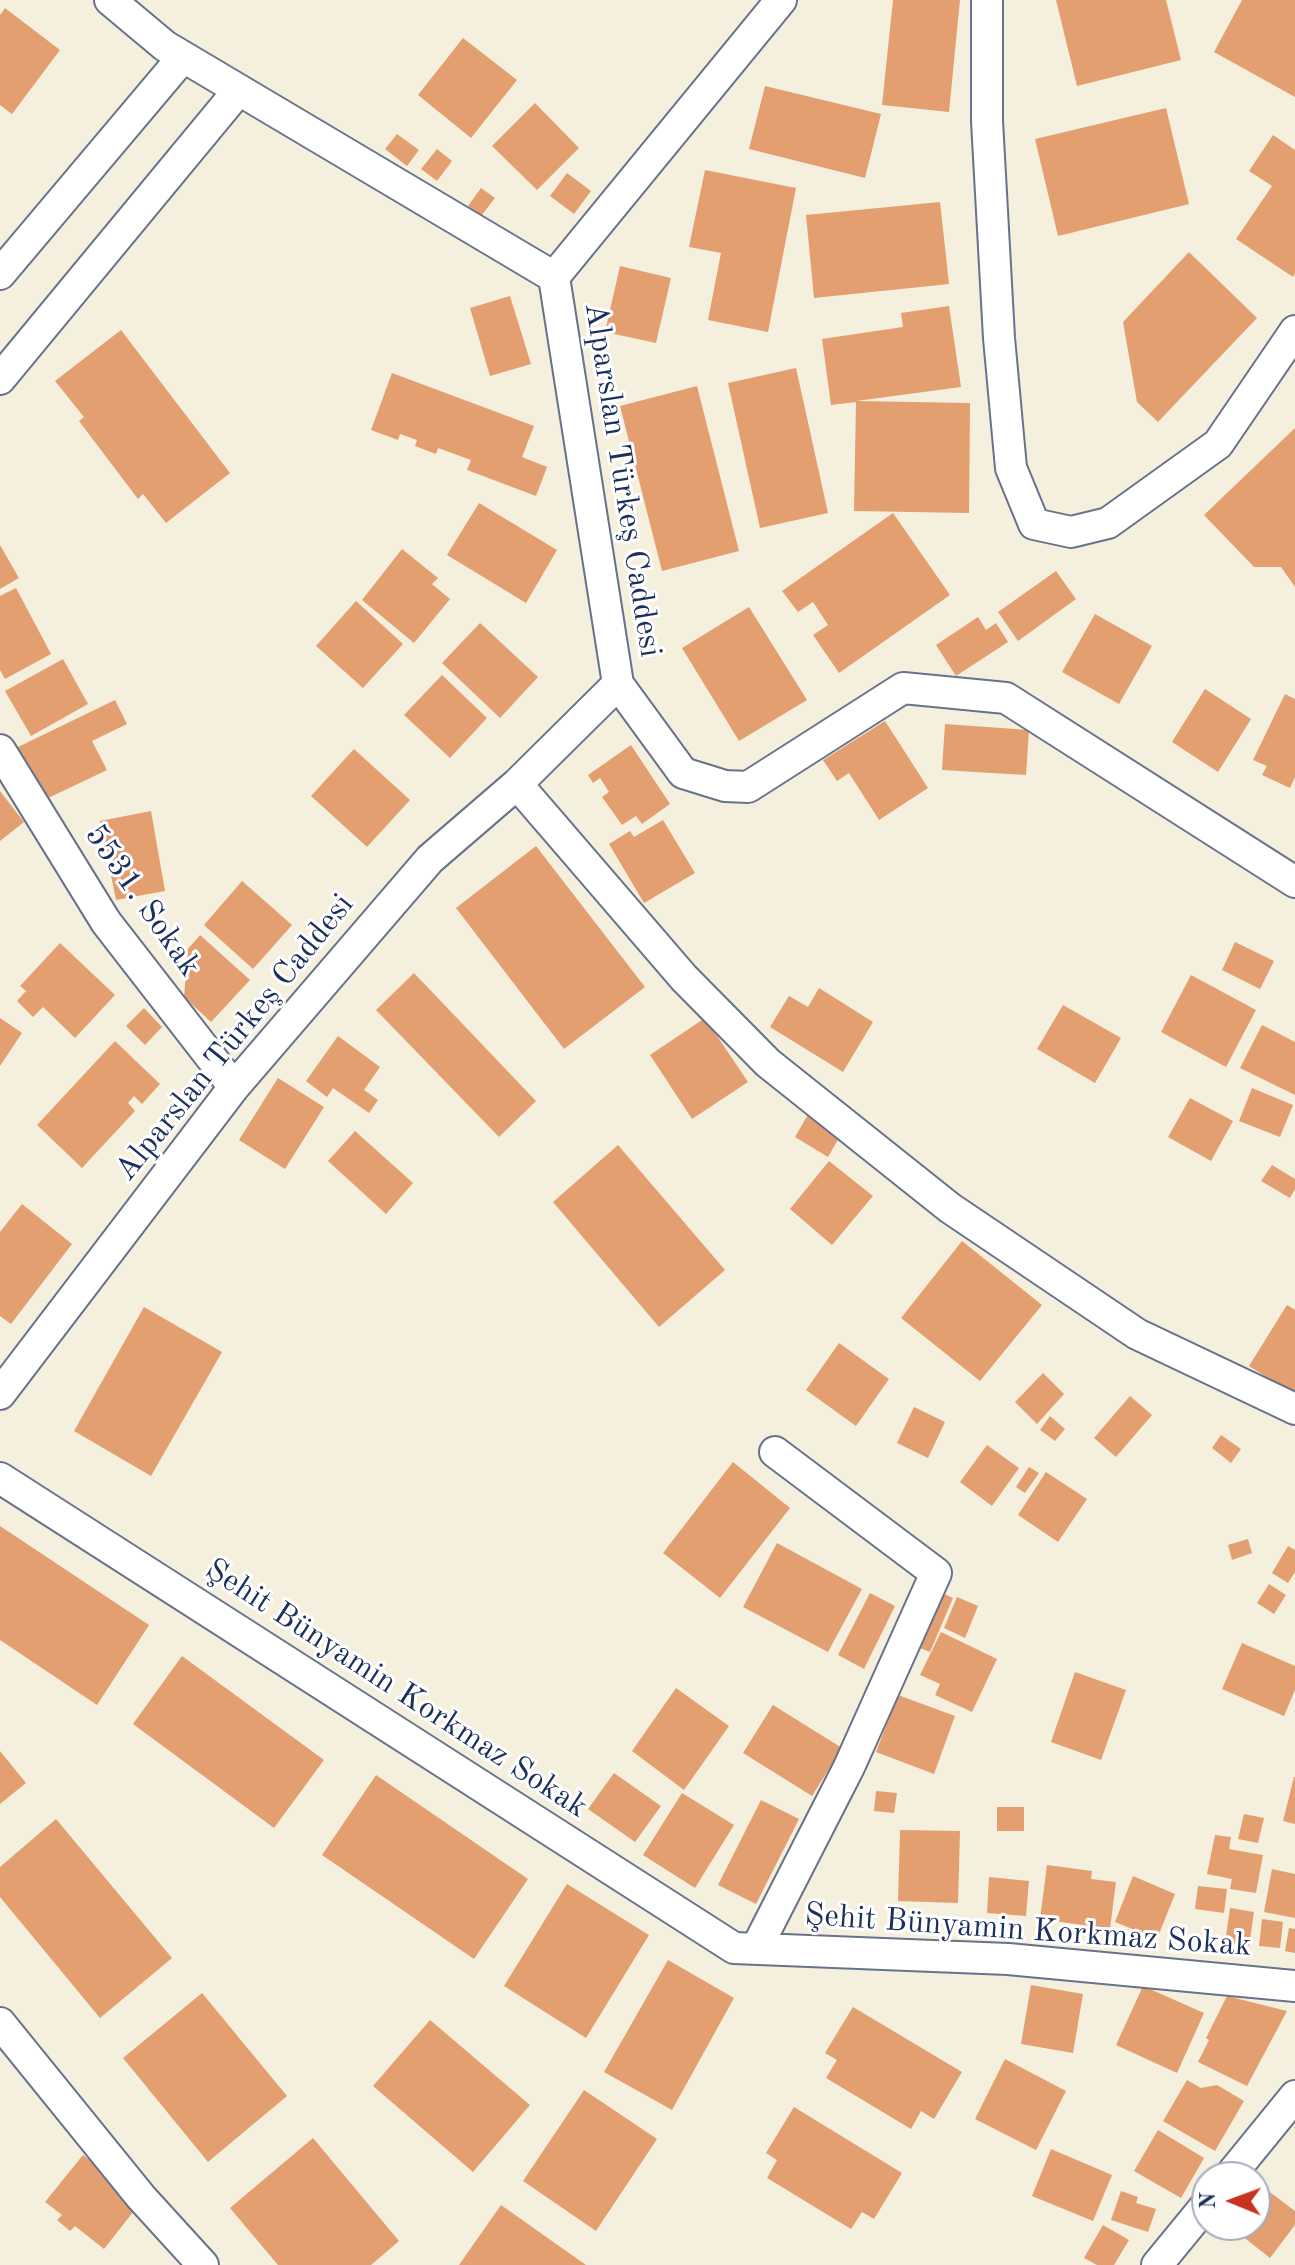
<!DOCTYPE html>
<meta charset="utf-8">
<style>
body{margin:0}
#map{position:relative;width:1295px;height:2265px;overflow:hidden;background:#f5efde;font-family:"Old Standard TT",serif}
canvas{display:block}
.north{position:absolute;left:1191px;top:2161px;width:80px;height:80px;box-sizing:border-box;background:#fff;border:2px solid #a4acbf;border-radius:50%;rotate:271deg;font-size:22px;font-weight:700;line-height:32px;text-align:center;color:#1b2f5e}
.north::after{content:'';display:block;margin:auto;width:28px;height:36px;background:#c8321e;clip-path:polygon(50% 0,100% 100%,50% 72%,0 100%)}
</style>
<div id="map">
<canvas width="1295" height="2265"></canvas>
<div class="north">N</div>
</div>
<script>
const context = document.querySelector('canvas').getContext('2d');
context.lineJoin = 'round';
function fill(path, color) {
  context.fillStyle = color;
  context.fill(path, 'evenodd');
}
function toPath(rows) {
  const path = new Path2D();
  for (const r of rows) {
    path.moveTo(r[0], r[1]);
    for (let i = 2; i < r.length; i += 2) path.lineTo(r[i], r[i + 1]);
  }
  return path;
}
function trace(path, color, width, dash) {
  context.strokeStyle = color;
  context.lineWidth = width;
  context.lineCap = dash ? 'butt' : 'round';
  context.setLineDash(dash || []);
  context.stroke(path);
}
function write(font, color, halo, rows, align = 'center') {
  context.font = font + ' "Old Standard TT",serif';
  context.lineWidth = 6;
  context.setLineDash([]);
  context.textBaseline = 'middle';
  context.strokeStyle = halo;
  context.fillStyle = color;
  for (const [text, x, y, turn = 0] of rows) {
    context.save();
    context.translate(x, y);
    context.rotate((+turn || 0) * Math.PI / 180);
    context.textAlign = isNaN(turn) ? turn : align;
    if (halo) context.strokeText(text, 0, 0);
    context.fillText(text, 0, 0);
    context.restore();
  }
}
const building = toPath([
 [893,0,960,0,949,112,882,105],
 [1056,0,1166,0,1181,60,1077,86],
 [1242,0,1295,0,1295,97,1214,52],
 [5,8,60,50,12,114,0,105,0,15],
 [463,38,517,80,471,138,418,95],
 [765,86,881,114,865,178,749,149],
 [535,103,579,148,537,190,492,146],
 [1166,108,1189,204,1058,236,1035,139],
 [397,134,419,150,407,166,385,149],
 [1273,135,1295,150,1295,273,1293,277,1236,239,1272,186,1249,171],
 [437,149,452,161,437,181,421,169],
 [705,170,796,188,768,332,708,320,721,253,689,247],
 [567,173,591,191,574,214,550,196],
 [481,188,495,198,481,216,468,206],
 [940,202,949,284,814,298,806,215],
 [1189,252,1257,318,1158,422,1137,402,1123,322],
 [620,266,671,278,656,343,605,332],
 [510,296,531,364,490,376,470,308],
 [949,306,961,387,856,401,970,403,969,513,854,511,856,402,831,405,822,339,903,327,901,313],
 [121,330,230,473,166,523,143,494,138,499,79,421,84,417,55,381],
 [796,368,828,513,760,528,728,383],
 [392,373,534,426,522,457,547,467,536,496,467,470,471,460,438,448,436,454,415,446,417,440,400,434,398,440,371,430],
 [697,386,739,551,662,571,620,406],
 [1295,428,1295,587,1281,567,1254,567,1204,515],
 [479,503,557,550,526,603,447,555],
 [893,513,950,595,839,673,813,635,828,625,813,602,798,612,782,591],
 [0,545,19,578,0,589],
 [402,549,438,578,432,584,450,599,414,643,362,600],
 [1056,571,1076,599,1018,641,998,612],
 [16,588,51,654,5,679,0,670,0,596],
 [356,601,403,644,363,688,316,646],
 [749,607,807,700,739,741,682,648],
 [1095,614,1152,646,1119,704,1062,672],
 [978,617,986,630,996,623,1008,642,956,676,936,645],
 [480,623,538,677,500,718,442,663],
 [63,659,88,704,31,736,5,691],
 [442,675,487,718,450,758,404,715],
 [1205,689,1251,719,1218,772,1172,742],
 [1285,694,1295,699,1295,777,1290,788,1262,775,1267,766,1253,760],
 [115,700,127,724,92,741,107,770,42,801,16,748],
 [885,721,928,788,879,820,849,773,837,781,823,760],
 [945,724,1029,730,1026,775,942,770],
 [631,745,670,804,642,824,636,816,622,825,602,797,609,792,600,778,593,783,588,775],
 [354,749,410,800,367,847,311,796],
 [0,791,24,822,0,841],
 [151,811,165,891,116,900,100,821],
 [663,820,695,873,644,903,609,844,630,831,634,837],
 [536,846,645,987,564,1049,456,908],
 [242,881,292,925,253,969,204,925],
 [200,935,250,980,211,1022,184,997,188,949],
 [1235,942,1274,961,1260,989,1222,970],
 [60,943,115,995,75,1038,43,1007,33,1017,17,1001,26,991,20,986],
 [414,973,536,1101,499,1137,376,1010],
 [1191,975,1256,1010,1226,1067,1161,1032],
 [819,988,873,1022,843,1072,770,1027,789,996,808,1007],
 [1063,1005,1121,1038,1095,1083,1037,1049],
 [144,1008,162,1027,145,1045,126,1026],
 [0,1018,22,1033,0,1066],
 [705,1018,748,1082,692,1119,650,1055],
 [1262,1025,1295,1042,1295,1095,1240,1068],
 [338,1036,380,1067,364,1090,378,1100,369,1113,333,1088,327,1097,306,1081],
 [115,1041,160,1084,142,1104,134,1096,128,1103,135,1111,82,1168,37,1125],
 [278,1078,324,1107,285,1169,239,1140],
 [1252,1088,1293,1105,1280,1137,1239,1121],
 [1190,1098,1233,1121,1211,1161,1168,1137],
 [810,1111,843,1131,828,1157,795,1137],
 [355,1131,413,1183,386,1214,328,1161],
 [618,1145,725,1270,659,1327,553,1202],
 [829,1161,873,1196,832,1245,790,1209],
 [1272,1165,1295,1179,1295,1189,1290,1198,1261,1181],
 [22,1204,72,1244,11,1324,0,1316,0,1232],
 [962,1241,1042,1305,980,1381,901,1318],
 [1287,1305,1295,1310,1295,1395,1249,1366],
 [144,1307,222,1352,151,1476,74,1431],
 [839,1343,889,1379,856,1426,806,1390],
 [1043,1373,1064,1394,1037,1424,1015,1402],
 [1130,1396,1152,1415,1116,1457,1094,1438],
 [914,1407,945,1422,928,1458,897,1443],
 [1050,1416,1065,1429,1055,1441,1040,1430],
 [1221,1435,1241,1449,1231,1463,1212,1448],
 [987,1445,1019,1468,992,1506,960,1482],
 [733,1462,790,1508,720,1598,663,1553],
 [1029,1467,1039,1473,1025,1493,1016,1487],
 [1046,1472,1087,1499,1058,1542,1018,1515],
 [0,1526,149,1625,97,1705,0,1640],
 [1248,1539,1252,1553,1232,1560,1228,1545],
 [777,1543,862,1589,828,1652,743,1607],
 [1288,1546,1295,1550,1295,1572,1288,1583,1272,1573],
 [1269,1584,1286,1595,1274,1614,1257,1603],
 [938,1591,953,1598,930,1652,915,1646],
 [870,1593,895,1606,864,1669,838,1655],
 [957,1597,978,1606,965,1638,944,1628],
 [941,1632,997,1659,972,1712,935,1695,940,1684,920,1675],
 [1242,1643,1295,1666,1295,1690,1284,1716,1222,1689],
 [182,1656,324,1760,274,1828,133,1724],
 [1075,1672,1126,1690,1101,1760,1051,1742],
 [676,1688,729,1726,684,1790,632,1751],
 [898,1695,955,1716,934,1774,876,1752],
 [773,1705,842,1748,812,1796,743,1753],
 [0,1751,26,1783,0,1804],
 [614,1773,661,1806,635,1842,588,1809],
 [376,1775,528,1879,474,1959,322,1855],
 [1294,1777,1295,1777,1295,1824,1283,1821],
 [876,1791,897,1793,894,1813,874,1811],
 [682,1793,734,1825,695,1888,643,1855],
 [761,1800,799,1819,756,1904,718,1885],
 [997,1807,1024,1807,1024,1831,997,1831],
 [1244,1814,1264,1818,1258,1843,1238,1839],
 [56,1819,172,1958,100,2018,0,1897,0,1867],
 [900,1830,960,1831,958,1903,898,1901],
 [1215,1835,1231,1837,1229,1849,1263,1855,1256,1893,1230,1889,1232,1879,1207,1874],
 [1047,1865,1092,1871,1091,1879,1116,1882,1110,1929,1040,1919],
 [1272,1869,1295,1874,1295,1918,1264,1912],
 [1133,1876,1175,1894,1157,1939,1115,1922],
 [989,1877,1029,1881,1026,1916,987,1913],
 [567,1884,649,1935,586,2038,504,1986],
 [1198,1886,1227,1889,1224,1913,1195,1909],
 [1230,1908,1254,1912,1249,1946,1225,1943],
 [1262,1919,1283,1922,1280,1948,1259,1946],
 [1289,1928,1295,1929,1295,1953,1285,1951],
 [668,1960,734,1998,672,2110,604,2072],
 [1031,1985,1083,1994,1073,2053,1021,2044],
 [1143,1986,1204,2013,1177,2073,1116,2045],
 [202,1993,287,2096,208,2162,123,2058],
 [1227,1996,1287,2011,1247,2086,1198,2062,1209,2040,1206,2038],
 [853,2007,962,2072,934,2119,921,2111,911,2129,826,2078,837,2060,825,2053],
 [430,2020,530,2105,473,2172,373,2086],
 [1005,2059,1066,2091,1036,2150,975,2119],
 [1187,2080,1201,2088,1217,2085,1244,2101,1215,2151,1163,2121],
 [584,2090,657,2139,596,2231,523,2181],
 [794,2107,902,2173,874,2219,862,2212,851,2229,767,2178,777,2160,766,2153],
 [1158,2130,1204,2158,1181,2198,1134,2171],
 [313,2138,399,2241,371,2265,278,2265,230,2208],
 [1051,2149,1112,2175,1093,2221,1032,2196],
 [83,2155,141,2202,104,2249,75,2226,70,2231,57,2220,62,2215,45,2202],
 [1263,2187,1295,2211,1295,2225,1270,2258,1232,2228,1234,2225,1255,2225,1255,2198],
 [1121,2191,1138,2197,1136,2203,1156,2209,1148,2232,1111,2220],
 [501,2205,586,2265,459,2265],
 [1103,2225,1129,2240,1114,2265,1097,2265,1084,2258]
]);
const minor = toPath([
 [110,0,165,46,554,277],
 [987,0,987,121,999,338,1011,468,1034,524,1071,532,1108,523,1218,444,1295,331],
 [0,274,183,57],
 [0,379,238,91],
 [618,684,683,773,725,786,748,787,903,688,1006,698,1295,882],
 [0,750,106,922,234,1087],
 [517,784,684,978,768,1063,950,1208,1137,1334,1295,1409],
 [0,1394,234,1087,430,859,517,784,618,684,554,277,781,0],
 [0,1478,734,1948,1008,1959,1295,1986],
 [756,1949,849,1767,936,1573,775,1452],
 [0,2023,141,2197,203,2265],
 [1229,2177,1295,2096],
 [1157,2265,1207,2204]
]);
const streetNames = [
 ["Alparslan Türkeş Caddesi",622,480,81],
 ["5531. Sokak",142,901,55],
 ["Alparslan Türkeş Caddesi",235,1038,-51],
 ["Şehit Bünyamin Korkmaz Sokak",396,1689,33],
 ["Şehit Bünyamin Korkmaz Sokak",1028,1931,4]
];
fill(building, '#e39f70');
trace(minor, '#67728b', 34);
trace(minor, '#fff', 30);
write('32px', '#1b2f5e', '#fff', streetNames);
</script>
